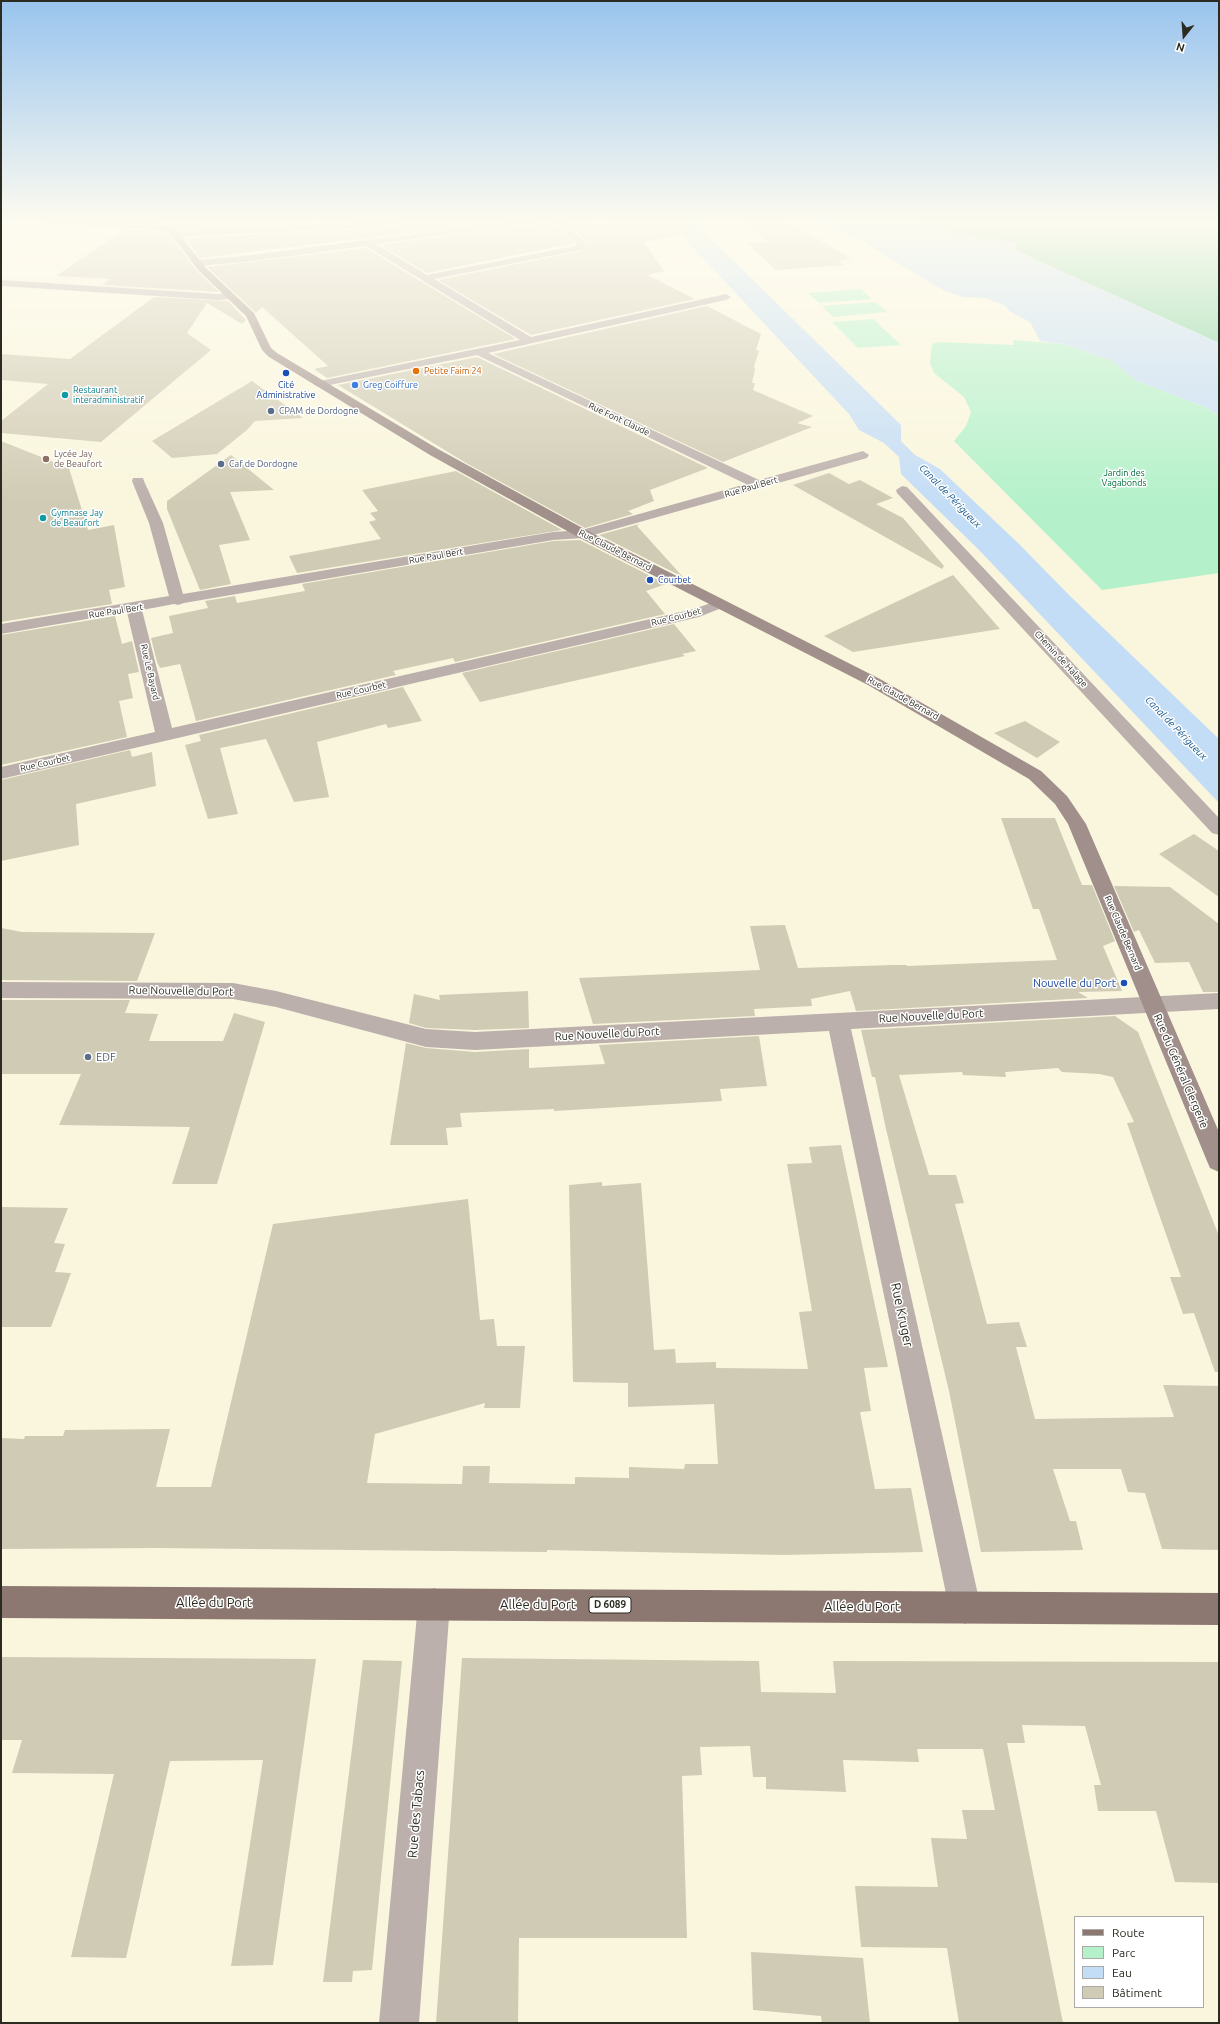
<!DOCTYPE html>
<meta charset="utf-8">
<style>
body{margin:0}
#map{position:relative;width:1220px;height:2024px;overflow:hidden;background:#faf6dd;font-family:Ubuntu,sans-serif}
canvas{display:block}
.frame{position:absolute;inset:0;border:2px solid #2c2b21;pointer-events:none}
.legend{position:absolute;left:1074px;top:1916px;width:130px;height:92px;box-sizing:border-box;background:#fff;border:1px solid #abaaa6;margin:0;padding:5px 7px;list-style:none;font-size:12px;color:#2c2b21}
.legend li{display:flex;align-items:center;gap:8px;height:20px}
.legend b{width:20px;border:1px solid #abaaa6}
.north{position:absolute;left:1164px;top:16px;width:40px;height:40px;-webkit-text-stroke:3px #fff;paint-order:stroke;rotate:197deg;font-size:11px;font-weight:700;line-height:16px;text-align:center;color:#2c2b21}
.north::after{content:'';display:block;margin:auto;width:14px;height:18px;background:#2c2b21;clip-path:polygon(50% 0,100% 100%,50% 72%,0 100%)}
</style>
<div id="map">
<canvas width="1220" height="2024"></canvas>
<div class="frame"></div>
<ul class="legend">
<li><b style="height:5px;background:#8c7771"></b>Route</li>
<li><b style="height:11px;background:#b4f1ca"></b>Parc</li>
<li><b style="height:11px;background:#c4ddf6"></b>Eau</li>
<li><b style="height:11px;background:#d0cbb4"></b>Bâtiment</li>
</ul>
<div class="north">N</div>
</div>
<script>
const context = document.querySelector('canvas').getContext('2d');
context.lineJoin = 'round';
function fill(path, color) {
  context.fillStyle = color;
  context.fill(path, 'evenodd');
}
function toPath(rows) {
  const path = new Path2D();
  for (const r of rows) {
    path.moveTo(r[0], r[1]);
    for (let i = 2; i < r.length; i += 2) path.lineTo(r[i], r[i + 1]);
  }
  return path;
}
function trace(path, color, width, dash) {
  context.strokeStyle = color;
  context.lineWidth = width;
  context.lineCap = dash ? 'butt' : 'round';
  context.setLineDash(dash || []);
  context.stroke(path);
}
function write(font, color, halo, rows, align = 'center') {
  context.font = font + ' Ubuntu,sans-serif';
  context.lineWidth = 3;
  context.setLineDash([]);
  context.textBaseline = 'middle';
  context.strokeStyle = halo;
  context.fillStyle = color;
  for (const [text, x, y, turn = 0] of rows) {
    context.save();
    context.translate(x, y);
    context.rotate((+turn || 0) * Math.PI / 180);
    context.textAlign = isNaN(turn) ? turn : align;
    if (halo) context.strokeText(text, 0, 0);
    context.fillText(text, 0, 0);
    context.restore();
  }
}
const green = toPath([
 [861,289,872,299,819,303,808,293],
 [875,302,888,312,833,317,822,306],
 [873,319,901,345,858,348,832,322],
 [1013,340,1064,344,1113,361,1135,380,1207,408,1219,416,1219,573,1102,590,954,441,966,426,971,412,964,397,934,373,930,363,932,344,939,342,1014,345]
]);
const forest = toPath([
 [920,221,1219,221,1219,343,1026,255,1014,248,1016,243,972,237,938,228]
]);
const water = toPath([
 [668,221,693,221,901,425,901,441,915,455,940,469,1020,545,1070,596,1219,739,1219,803,979,550,901,474,899,457,884,443,859,430,849,414],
 [814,221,920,221,938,228,972,237,1017,243,1014,248,1026,255,1219,343,1219,416,1207,408,1135,380,1113,361,1064,344,1040,341,1030,322,1009,311,1006,306,985,298,963,297,943,290,860,240]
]);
const building = toPath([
 [137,221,362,221,178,229,175,227],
 [405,221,509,221,200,258,185,238,387,228],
 [539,221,552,221,575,243,427,273,380,245,534,224],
 [564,221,595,221,596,223,687,221,688,233,644,242,664,271,647,275,695,299,531,335,438,280,581,251,587,242],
 [744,221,782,221,805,231,851,259,838,261,845,265,776,270,747,243,769,242],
 [125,229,168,233,198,272,219,292,102,285,111,279,56,276],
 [366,248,516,339,327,378,314,369,328,366,262,307,256,313,207,267],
 [154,297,228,301,246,320,242,324,207,303,187,333,211,350,101,442,1,433,1,421,48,384,1,380,1,354,70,359],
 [707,306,761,334,756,350,759,351,754,366,755,369,752,383,755,383,753,390,813,416,797,423,812,427,723,462,493,354],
 [477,357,708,468,650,490,654,501,628,511,633,514,585,528,466,463,338,385],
 [252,381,303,418,255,421,247,430,217,454,172,458,152,441],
 [1,441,69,468,88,530,114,525,125,587,109,590,112,604,1,622],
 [231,455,274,490,230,492,250,540,219,545,231,584,200,590,167,509,167,501],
 [456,471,562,530,297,573,289,556,381,539,369,522,376,520,370,513,378,511,362,490],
 [829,473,849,484,860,480,893,498,876,504,903,518,944,566,942,569,793,485],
 [639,524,637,526,683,577,599,535],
 [580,540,666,584,646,591,665,614,455,662,453,658,393,671,396,675,196,721,180,664,160,668,157,662,151,638,173,633,169,616,208,608,205,601,235,596,237,603,305,591,302,584,553,541],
 [953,575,1000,629,853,652,824,636],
 [115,616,122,644,132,641,139,672,128,674,133,698,119,701,127,737,1,765,1,635],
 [674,624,696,651,682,654,685,656,480,702,462,673],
 [403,687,422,721,388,728,386,724,317,742,329,797,294,802,266,739,220,748,238,814,208,819,185,745,201,741,199,735],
 [1025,721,1060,742,1037,758,994,733],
 [130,750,132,757,152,752,156,786,76,804,79,845,1,861,1,780],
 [1001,818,1055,818,1082,885,1092,885,1115,941,1103,946,1122,991,1078,992,1088,998,856,1011,850,991,811,999,812,1006,754,1009,755,1016,593,1024,579,978,760,970,750,926,785,925,798,968,893,965,907,965,907,966,1057,960,1039,909,1033,909],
 [1194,834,1219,851,1219,897,1159,854],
 [1114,886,1170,887,1219,924,1219,992,1203,992,1189,962,1155,963,1139,930,1134,932],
 [1,928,22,932,155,933,137,981,1,980],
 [528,991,529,1028,475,1030,426,1028,409,1023,414,994,440,1000,439,995],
 [1,1000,130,1000,125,1013,158,1014,149,1041,223,1041,234,1013,265,1022,217,1184,172,1184,190,1127,59,1125,81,1074,1,1074],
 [1115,1016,1138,1032,1219,1236,1219,1372,1215,1372,1194,1313,1183,1314,1170,1277,1181,1277,1127,1123,1134,1122,1113,1077,1099,1074,1062,1072,1058,1068,1005,1072,1006,1077,963,1075,962,1072,899,1075,929,1175,956,1175,964,1203,955,1204,987,1324,1019,1322,1027,1347,1016,1347,1035,1419,1174,1417,1163,1385,1219,1386,1219,1550,1162,1549,1145,1493,1128,1492,1121,1469,1053,1469,1070,1521,1076,1521,1083,1550,981,1552,949,1391,886,1129,875,1077,872,1077,861,1030],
 [759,1036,767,1086,720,1089,722,1101,554,1111,554,1109,460,1113,462,1127,446,1128,448,1145,390,1145,406,1043,426,1048,475,1052,529,1049,529,1068,605,1064,599,1045],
 [841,1145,888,1367,864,1368,871,1411,860,1412,875,1489,911,1488,923,1552,783,1555,547,1550,547,1552,157,1548,1,1549,1,1438,24,1439,25,1436,63,1436,65,1430,170,1429,156,1487,211,1487,273,1224,468,1199,480,1320,494,1319,497,1346,525,1346,520,1408,484,1408,485,1403,375,1434,367,1483,462,1484,463,1466,490,1466,489,1483,575,1484,575,1477,629,1478,629,1467,684,1469,685,1464,718,1464,714,1404,628,1407,628,1383,573,1382,569,1185,602,1182,602,1186,641,1183,654,1350,675,1349,676,1363,716,1362,716,1368,808,1369,799,1312,812,1311,787,1164,812,1163,809,1147],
 [1,1207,68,1208,54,1243,65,1244,55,1272,71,1273,51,1327,1,1327],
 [1,1657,316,1659,273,1965,231,1966,263,1760,170,1761,126,1958,71,1957,114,1774,12,1773,22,1740,1,1740],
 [462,1658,759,1661,761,1692,836,1693,833,1661,1219,1662,1219,1883,1175,1882,1156,1811,1098,1811,1094,1785,1101,1785,1085,1726,1022,1725,1025,1743,1007,1743,1063,2023,959,2023,947,1948,861,1947,855,1886,938,1887,931,1838,967,1839,962,1810,995,1810,983,1749,917,1749,919,1762,843,1760,846,1792,766,1789,766,1777,753,1777,750,1746,700,1747,702,1775,682,1776,687,1938,519,1938,518,2023,436,2023],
 [363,1660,402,1661,372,1970,353,1971,352,1982,323,1982],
 [751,1952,863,1958,870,2023,822,2023,821,2016,753,2010]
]);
const street = toPath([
 [385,221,404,221,387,226,176,237,172,234,176,231,385,221],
 [518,221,538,221,534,223,376,244,427,275,575,246,577,243,553,221,562,221,586,243,581,250,434,279,531,337,726,294,731,297,726,300,488,353,759,480,863,451,869,455,867,458,583,538,553,540,184,603,178,605,174,604,142,610,172,728,694,609,719,600,724,601,726,604,724,607,699,617,1,779,1,767,155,732,127,612,1,634,1,624,169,596,149,523,132,481,133,478,143,478,144,481,163,523,183,594,553,532,582,530,746,484,477,355,320,387,316,386,314,384,320,381,520,340,366,246,243,262,199,266,194,263,199,260,243,256,518,221],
 [1,280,218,294,229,293,234,296,229,299,218,300,1,286,1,280],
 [902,486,907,487,1219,818,1219,835,1212,833,897,493,896,490,902,486],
 [1,982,233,983,276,991,426,1029,475,1032,1219,993,1219,1009,851,1029,981,1608,976,1619,965,1624,954,1619,949,1608,829,1031,475,1050,426,1047,276,1007,233,999,1,998,1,982],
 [434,1588,445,1593,450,1604,419,2023,379,2023,418,1604,423,1593,434,1588]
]);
const secondary = toPath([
 [37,221,87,221,150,223,175,228,205,267,254,313,271,348,277,353,438,449,588,531,880,679,1041,771,1067,796,1086,824,1219,1132,1219,1172,1210,1168,1207,1161,1068,824,1055,804,1029,779,868,685,578,537,430,455,269,357,262,350,246,316,199,271,169,232,150,229,41,223,37,221]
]);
const primary = toPath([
 [1,1586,1219,1593,1219,1625,1,1618,1,1586]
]);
const markers = [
 [416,371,4,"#e8710a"],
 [286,373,4,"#1a4fb4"],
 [355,385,4,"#3f7fe0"],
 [65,395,4,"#0f9aa8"],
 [271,411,4,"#5c6f8a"],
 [46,459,4,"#8d6e63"],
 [221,464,4,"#5c6f8a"],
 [43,518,4,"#0f9aa8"],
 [650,580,4,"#1a4fb4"],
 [1124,983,4,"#1a4fb4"],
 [88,1057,4,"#5c6f8a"]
];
const farFoodnames = [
 ["Petite Faim 24",424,371]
];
const farTransitnames = [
 ["Cité",286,385],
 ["Administrative",286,395],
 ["Courbet",658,580,"left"]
];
const farShopnames = [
 ["Greg Coiffure",363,385]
];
const farCulturenames = [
 ["Restaurant",73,390],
 ["interadministratif",73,400],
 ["Gymnase Jay",51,513],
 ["de Beaufort",51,523]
];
const farServicenames = [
 ["CPAM de Dordogne",279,411],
 ["Caf de Dordogne",229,464]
];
const farStreetnames = [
 ["Rue Font Claude",619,419,25],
 ["Rue Paul Bert",751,487,-16],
 ["Rue Claude Bernard",615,550,27],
 ["Rue Paul Bert",436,556,-10],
 ["Rue Paul Bert",116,611,-9],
 ["Rue Courbet",676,617,-14],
 ["Chemin de Halage",1061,659,47],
 ["Rue Le Bayard",150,672,77],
 ["Rue Courbet",361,690,-13],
 ["Rue Claude Bernard",903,698,29],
 ["Rue Courbet",45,763,-13],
 ["Rue Claude Bernard",1123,933,67]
];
const farEducationnames = [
 ["Lycée Jay",54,454],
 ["de Beaufort",54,464]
];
const farParknames = [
 ["Jardin des",1124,473],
 ["Vagabonds",1124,483]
];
const farWaternames = [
 ["Canal de Périgueux",950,496,46],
 ["Canal de Périgueux",1176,728,46]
];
const shields = [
 [610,1605,42]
];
const shieldNames = [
 ["D 6089",610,1605]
];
const transitNames = [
 ["Nouvelle du Port",1116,983]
];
const streetNames = [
 ["Rue Nouvelle du Port",181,991,1],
 ["Rue Nouvelle du Port",931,1016,-3],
 ["Rue Nouvelle du Port",607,1034,-3],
 ["Rue du Général Clergerie",1181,1071,67]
];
const serviceNames = [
 ["EDF",96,1057]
];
const nearStreetnames = [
 ["Rue Kruger",902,1315,78],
 ["Allée du Port",214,1603],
 ["Allée du Port",538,1605],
 ["Allée du Port",862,1607],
 ["Rue des Tabacs",416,1814,-85]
];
fill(green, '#b4f1ca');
fill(forest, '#80d2a0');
fill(water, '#c4ddf6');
fill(building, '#d0cbb4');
fill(street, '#bcb0ad');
fill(secondary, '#a08f8a');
fill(primary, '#8c7771');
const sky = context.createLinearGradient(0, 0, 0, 504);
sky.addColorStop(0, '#99c4ee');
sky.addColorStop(0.44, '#fdfbf0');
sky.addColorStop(1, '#fdfbf000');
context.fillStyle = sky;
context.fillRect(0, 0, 1220, 504);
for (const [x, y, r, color] of markers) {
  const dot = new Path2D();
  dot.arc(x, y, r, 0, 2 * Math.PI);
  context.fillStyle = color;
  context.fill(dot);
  trace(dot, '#fff', 1.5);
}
write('9px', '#c56008', '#fff', farFoodnames, 'left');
write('9px', '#164399', '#fff', farTransitnames);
write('9px', '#366cbe', '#fff', farShopnames, 'left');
write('9px', '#0d838f', '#fff', farCulturenames, 'left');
write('9px', '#4e5e75', '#fff', farServicenames, 'left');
write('9px', '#2c2b21', '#fff', farStreetnames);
write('9px', '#785e54', '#fff', farEducationnames, 'left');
write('9px', '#00683b', '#fff', farParknames);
write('italic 10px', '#13548c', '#fff', farWaternames);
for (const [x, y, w] of shields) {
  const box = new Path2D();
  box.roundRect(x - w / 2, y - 8, w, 16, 3);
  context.fillStyle = '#fff';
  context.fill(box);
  trace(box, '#2c2b21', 1);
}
write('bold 10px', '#2c2b21', null, shieldNames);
write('11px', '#164399', '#fff', transitNames, 'right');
write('11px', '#2c2b21', '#fff', streetNames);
write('11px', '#4e5e75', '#fff', serviceNames, 'left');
write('13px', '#2c2b21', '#fff', nearStreetnames);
</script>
